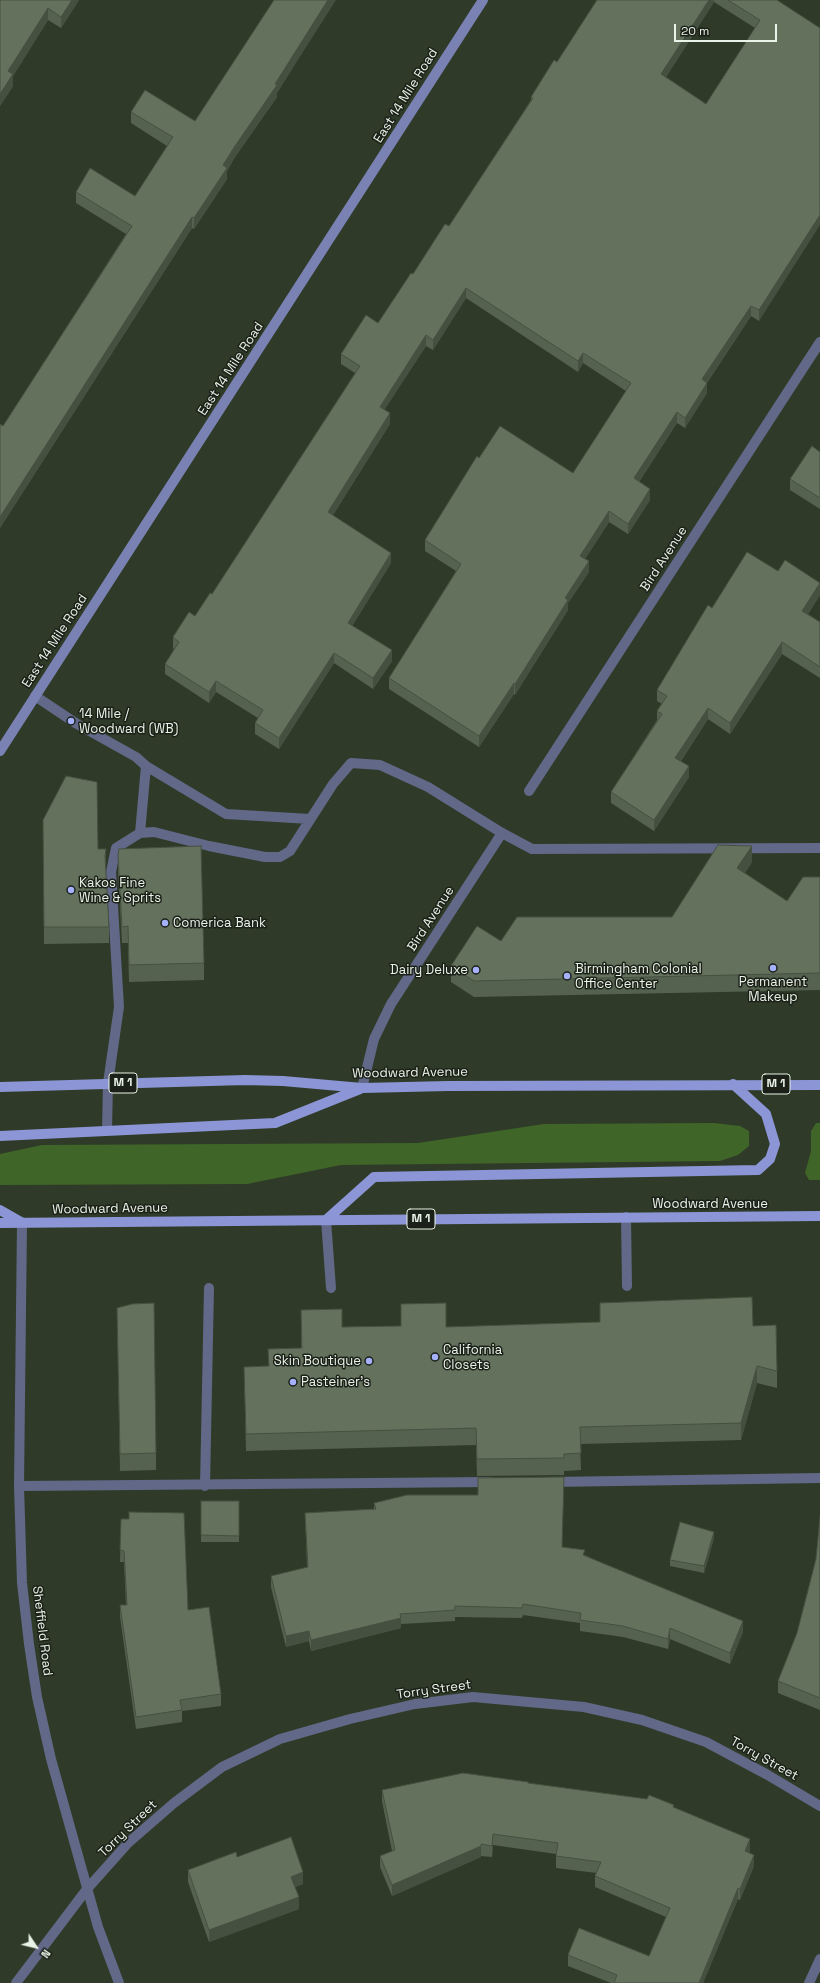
<!DOCTYPE html>
<style>
body{margin:0}
#map{position:relative;width:820px;height:1983px;overflow:hidden;background:#2f3b28;font-family:"Space Grotesk",sans-serif}
canvas{display:block}
.north{position:absolute;left:16px;top:1927px;width:40px;height:40px;-webkit-text-stroke:3px #1b2018;paint-order:stroke;rotate:125deg;font-size:11px;font-weight:700;line-height:16px;text-align:center;color:#eaf3e7}
.north::after{content:'';display:block;margin:auto;width:14px;height:18px;background:#eaf3e7;clip-path:polygon(50% 0,100% 100%,50% 72%,0 100%)}
.scale{position:absolute;left:674px;top:24px;width:103px;height:18px;box-sizing:border-box;border:2px solid #eaf3e7;border-top:0;padding-left:5px;font-size:12px;line-height:14px;white-space:nowrap;color:#eaf3e7;-webkit-text-stroke:3px #1b2018;paint-order:stroke}
</style>
<div id="map">
<canvas width="820" height="1983"></canvas>
<div class="north">N</div>
<div class="scale">20 m</div>
</div>
<script>
const context = document.querySelector('canvas').getContext('2d');
context.lineJoin = 'round';
function fill(path, color) {
  context.fillStyle = color;
  context.fill(path, 'evenodd');
}
function toPath(rows) {
  const path = new Path2D();
  for (const r of rows) {
    path.moveTo(r[0], r[1]);
    for (let i = 2; i < r.length; i += 2) path.lineTo(r[i], r[i + 1]);
  }
  return path;
}
function trace(path, color, width, dash) {
  context.strokeStyle = color;
  context.lineWidth = width;
  context.lineCap = dash ? 'butt' : 'round';
  context.setLineDash(dash || []);
  context.stroke(path);
}
function write(font, color, halo, rows, align = 'center') {
  context.font = font + ' "Space Grotesk",sans-serif';
  context.lineWidth = 3;
  context.setLineDash([]);
  context.textBaseline = 'middle';
  context.strokeStyle = halo;
  context.fillStyle = color;
  for (const [text, x, y, turn = 0] of rows) {
    context.save();
    context.translate(x, y);
    context.rotate((+turn || 0) * Math.PI / 180);
    context.textAlign = isNaN(turn) ? turn : align;
    if (halo) context.strokeText(text, 0, 0);
    context.fillText(text, 0, 0);
    context.restore();
  }
}
const green = toPath([
 [714,1123,740,1126,749,1131,749,1146,738,1155,720,1161,341,1165,247,1184,0,1185,0,1154,42,1145,418,1143,544,1124],
 [816,1123,820,1123,820,1180,809,1180,805,1173,811,1151,811,1131]
]);
const service = toPath([
 [35,696,77,724,136,757,146,766,140,833],
 [146,766,226,814,310,819],
 [107,1130,108,1083,119,1007,111,872,116,848,140,833,154,832,209,846,265,857,280,857,290,851,333,784,351,763,380,765,428,787,502,833,532,849,820,848],
 [626,1217,627,1286],
 [326,1220,331,1288],
 [550,1482,820,1478],
 [19,1486,490,1482],
 [205,1486,209,1288]
]);
const minor = toPath([
 [529,791,820,342],
 [362,1088,374,1039,391,1004,502,833],
 [22,1223,19,1486,22,1583,29,1644,37,1697,51,1759,98,1927,119,1983],
 [16,1983,87,1889,128,1843,174,1803,222,1767,280,1739,350,1719,415,1704,473,1697,584,1707,642,1720,706,1742,766,1774,820,1806],
 [809,1983,820,1959]
]);
const secondary = toPath([
 [0,751,483,0]
]);
const primary = toPath([
 [0,1087,245,1080,283,1081,362,1088,448,1086,820,1085],
 [0,1136,275,1123,360,1089],
 [0,1210,21,1222],
 [326,1220,374,1177,758,1170,770,1159,775,1144,766,1114,733,1084],
 [0,1223,820,1216]
]);
const wall = toPath([
 [0,0,79,0,61,28,48,20,13,76,13,86,0,106],
 [597,0,777,0,759,321,751,316,707,383,707,393,685,428,677,423,639,482,650,500,628,534,609,522,585,559,589,572,568,603,568,610,515,695,514,694,479,747,389,689,389,678,456,571,425,551,425,540,479,458,573,473,626,391,583,363,578,372,466,298,433,350,426,346,384,410,390,424,333,515,391,563,352,626,392,661,373,689,334,663,279,749,255,734,255,723,258,718,216,692,209,703,165,674,165,664,174,649,173,648,173,637,195,616,212,594,355,373,341,364,341,354,378,323,413,274,449,226,531,100,531,97,557,62],
 [714,2,755,28,706,104,666,77],
 [324,17,277,93,277,97,235,157,227,171,227,179,194,229,192,228,0,528,0,424,3,426,126,234,76,203,76,192,135,196,167,146,131,123,131,112,195,121],
 [820,452,820,509,790,490,790,479],
 [778,571,820,583,820,595,808,614,820,622,820,678,782,654,730,734,708,719,681,761,689,777,654,831,611,803,611,792,657,720,657,711,662,704,657,701,657,690,712,608],
 [43,820,98,849,106,866,105,868,109,927,109,943,44,944],
 [118,856,204,963,204,980,129,982,128,943,122,943,118,872],
 [752,862,745,873,787,901,820,877,820,990,474,997,451,982,451,966,501,941,672,917],
 [600,1303,753,1326,777,1371,777,1388,757,1383,741,1440,580,1444,581,1470,564,1471,564,1475,477,1476,476,1445,246,1451,244,1367,268,1366,301,1348,301,1310,342,1327,401,1326,401,1304,446,1327,600,1322],
 [117,1308,156,1453,156,1470,120,1471],
 [478,1478,562,1547,585,1555,743,1632,730,1664,670,1639,668,1649,623,1637,580,1631,580,1623,523,1615,522,1618,455,1617,455,1621,401,1624,401,1628,311,1651,309,1641,286,1647,271,1587,271,1576,307,1567,305,1513,374,1509,374,1503,478,1495],
 [201,1501,239,1501,239,1542,201,1542],
 [820,1517,820,1710,778,1693,778,1681,797,1633,816,1559],
 [121,1519,188,1610,221,1694,221,1706,182,1711,182,1722,136,1729,120,1617,120,1605,126,1605,124,1562,120,1562],
 [714,1538,704,1573,670,1566,670,1560],
 [528,1783,674,1808,750,1850,749,1853,754,1866,740,1900,738,1899,703,1983,611,1983,568,1966,568,1955,649,1956,666,1917,595,1887,595,1876,597,1873,556,1868,556,1854,493,1845,492,1857,481,1856,481,1857,392,1896,380,1867,380,1856,392,1851,382,1801,382,1790],
 [237,1857,303,1884,295,1887,299,1909,209,1942,188,1882,188,1870]
]);
const shadedWall = toPath([
 [72,0,79,0,61,28,61,17],
 [328,0,336,0,277,93,277,97,235,157,227,171,227,179,194,229,194,218,223,165,235,146,275,84],
 [709,0,714,0,714,2,661,85,661,74],
 [48,8,48,20,13,76,13,86,0,106,0,94,8,71],
 [820,215,820,225,759,321,759,310],
 [192,217,192,228,0,528,0,517],
 [466,288,466,298,433,350,433,340],
 [751,306,751,316,702,390,702,379],
 [426,335,426,346,380,417,380,407],
 [583,353,583,363,578,372,578,361],
 [707,383,707,393,685,428,685,418],
 [677,412,677,423,634,489,634,478],
 [390,413,390,424,328,523,328,512],
 [650,489,650,500,628,534,628,524],
 [609,511,609,522,580,567,580,556],
 [391,553,391,563,348,633,348,623],
 [589,561,589,572,568,603,568,610,515,695,515,684,565,598],
 [820,583,820,595,802,622,802,611],
 [782,642,782,654,730,734,730,723],
 [392,650,392,661,373,689,373,678],
 [334,653,334,663,279,749,279,738],
 [216,681,216,692,209,703,209,692],
 [514,683,514,694,479,747,479,736],
 [708,708,708,719,675,769,675,758],
 [689,766,689,777,654,831,654,820],
 [752,846,752,862,737,885,737,868],
 [106,849,106,866,105,872,105,856],
 [757,1366,757,1383,741,1440,741,1423],
 [714,1532,714,1538,704,1573,704,1566],
 [401,1618,401,1628,311,1651,311,1640],
 [743,1621,743,1632,730,1664,730,1653],
 [670,1628,670,1639,668,1649,668,1639],
 [309,1631,309,1641,286,1647,286,1636],
 [493,1834,493,1845,492,1857,492,1846],
 [750,1839,750,1850,745,1862,745,1851],
 [481,1846,481,1857,392,1896,392,1885],
 [754,1855,754,1866,740,1900,740,1889],
 [303,1872,303,1884,291,1889,291,1877],
 [738,1888,738,1899,703,1983,699,1983],
 [299,1897,299,1909,209,1942,209,1930]
]);
const building = toPath([
 [0,0,72,0,61,17,48,8,8,71,13,74,0,94,0,0],
 [274,0,328,0,275,84,277,85,235,146,223,165,227,168,194,218,192,217,0,517,0,424,3,426,132,226,76,192,90,168,135,196,173,137,131,112,145,90,195,121,274,0],
 [597,0,709,0,661,74,706,104,760,20,728,0,777,0,820,28,820,215,759,310,751,306,702,379,707,383,685,418,677,412,634,478,650,489,628,524,609,511,580,556,589,561,565,598,568,600,515,684,514,683,479,736,389,678,461,564,425,540,477,456,479,458,500,426,573,473,631,383,583,353,578,361,466,288,433,340,426,335,380,407,390,413,328,512,391,553,348,623,392,650,373,678,334,653,279,738,255,723,263,710,216,681,209,692,165,664,179,642,173,637,189,612,195,616,210,593,212,594,360,366,341,354,366,315,378,323,411,273,413,274,445,224,449,226,533,98,531,97,554,60,557,62,597,0],
 [812,446,820,452,820,498,790,479,812,446],
 [747,552,778,571,785,560,820,583,802,611,820,622,820,667,782,642,730,723,708,708,675,758,689,766,654,820,611,792,662,714,657,711,667,696,657,690,708,605,712,608,747,552],
 [66,776,97,782,98,849,106,849,105,856,109,927,44,927,43,820,66,776],
 [718,845,752,846,737,868,787,901,803,877,820,877,820,973,474,981,451,966,477,926,501,941,517,917,672,917,718,845],
 [201,846,204,963,129,965,128,926,122,927,118,856,119,849,201,846],
 [752,1297,753,1326,776,1325,777,1371,757,1366,741,1423,580,1427,581,1453,564,1454,564,1458,477,1459,476,1428,246,1434,244,1367,269,1366,268,1349,302,1348,301,1310,342,1309,342,1327,401,1326,401,1304,446,1303,446,1327,600,1322,600,1303,752,1297],
 [154,1303,156,1453,120,1454,117,1308,132,1304,154,1303],
 [564,1477,562,1547,585,1550,583,1555,743,1621,730,1653,670,1628,668,1639,623,1626,580,1620,581,1613,523,1604,522,1608,455,1606,455,1610,400,1614,401,1618,311,1640,309,1631,286,1636,271,1576,308,1567,305,1513,376,1509,374,1503,407,1495,478,1495,478,1478,564,1477],
 [201,1501,239,1501,239,1536,201,1535,201,1501],
 [129,1512,184,1513,188,1610,209,1607,221,1694,180,1700,182,1710,136,1717,120,1605,127,1605,124,1551,120,1550,121,1519,129,1519,129,1512],
 [820,1517,820,1698,778,1681,797,1633,816,1559,820,1517],
 [680,1522,714,1532,704,1566,670,1560,680,1522],
 [463,1773,528,1782,528,1783,647,1799,649,1795,674,1805,673,1807,750,1839,745,1851,754,1855,740,1889,738,1888,699,1983,614,1983,617,1975,568,1955,579,1928,649,1956,670,1908,595,1876,601,1862,556,1856,558,1843,493,1834,492,1846,481,1844,481,1846,392,1885,380,1856,395,1850,382,1790,463,1773],
 [291,1837,303,1872,291,1877,299,1897,209,1930,188,1870,236,1852,237,1857,291,1837]
]);
const markers = [
 [71,721,4,"#a6b1fc"],
 [71,890,4,"#a6b1fc"],
 [165,923,4,"#a6b1fc"],
 [773,968,4,"#a6b1fc"],
 [476,970,4,"#a6b1fc"],
 [567,976,4,"#a6b1fc"],
 [435,1357,4,"#a6b1fc"],
 [369,1361,4,"#a6b1fc"],
 [293,1382,4,"#a6b1fc"]
];
const shields = [
 [123,1083,28],
 [776,1084,28],
 [421,1219,28]
];
const shieldNames = [
 ["M 1",123,1083],
 ["M 1",776,1084],
 ["M 1",421,1219]
];
const streetNames = [
 ["East 14 Mile Road",406,96,-58],
 ["East 14 Mile Road",231,369,-57],
 ["Bird Avenue",664,559,-57],
 ["East 14 Mile Road",55,641,-57],
 ["Bird Avenue",431,919,-57],
 ["Woodward Avenue",410,1073,-1],
 ["Woodward Avenue",710,1204],
 ["Woodward Avenue",110,1209,-1],
 ["Sheffield Road",42,1631,83],
 ["Torry Street",434,1690,-8],
 ["Torry Street",764,1759,29],
 ["Torry Street",128,1829,-44]
];
const poiNames = [
 ["14 Mile /",79,714],
 ["Woodward (WB)",79,729],
 ["Kakos Fine",79,883],
 ["Wine & Sprits",79,898],
 ["Comerica Bank",173,923],
 ["Birmingham Colonial",575,969],
 ["Office Center",575,984],
 ["Dairy Deluxe",468,970,"right"],
 ["Permanent",773,982,"center"],
 ["Makeup",773,997,"center"],
 ["California",443,1350],
 ["Closets",443,1365],
 ["Skin Boutique",361,1361,"right"],
 ["Pasteiner's",301,1382]
];
fill(green, '#3f6528');
trace(service, '#626887', 10);
trace(minor, '#626887', 10);
trace(secondary, '#7a82b4', 10);
trace(primary, '#8c96d6', 10);
fill(wall, '#566250');
fill(shadedWall, '#465041');
fill(building, '#64725d');
trace(building, '#465041', 1);
for (const [x, y, r, color] of markers) {
  const dot = new Path2D();
  dot.arc(x, y, r, 0, 2 * Math.PI);
  context.fillStyle = color;
  context.fill(dot);
  trace(dot, '#1b2018', 1.5);
}
for (const [x, y, w] of shields) {
  const box = new Path2D();
  box.roundRect(x - w / 2, y - 10, w, 20, 3);
  context.fillStyle = '#1b2018';
  context.fill(box);
  trace(box, '#eaf3e7', 1);
}
write('bold 12px', '#eaf3e7', null, shieldNames);
write('13px', '#eaf3e7', '#1b2018', streetNames);
write('13px', '#eaf3e7', '#1b2018', poiNames, 'left');
</script>
